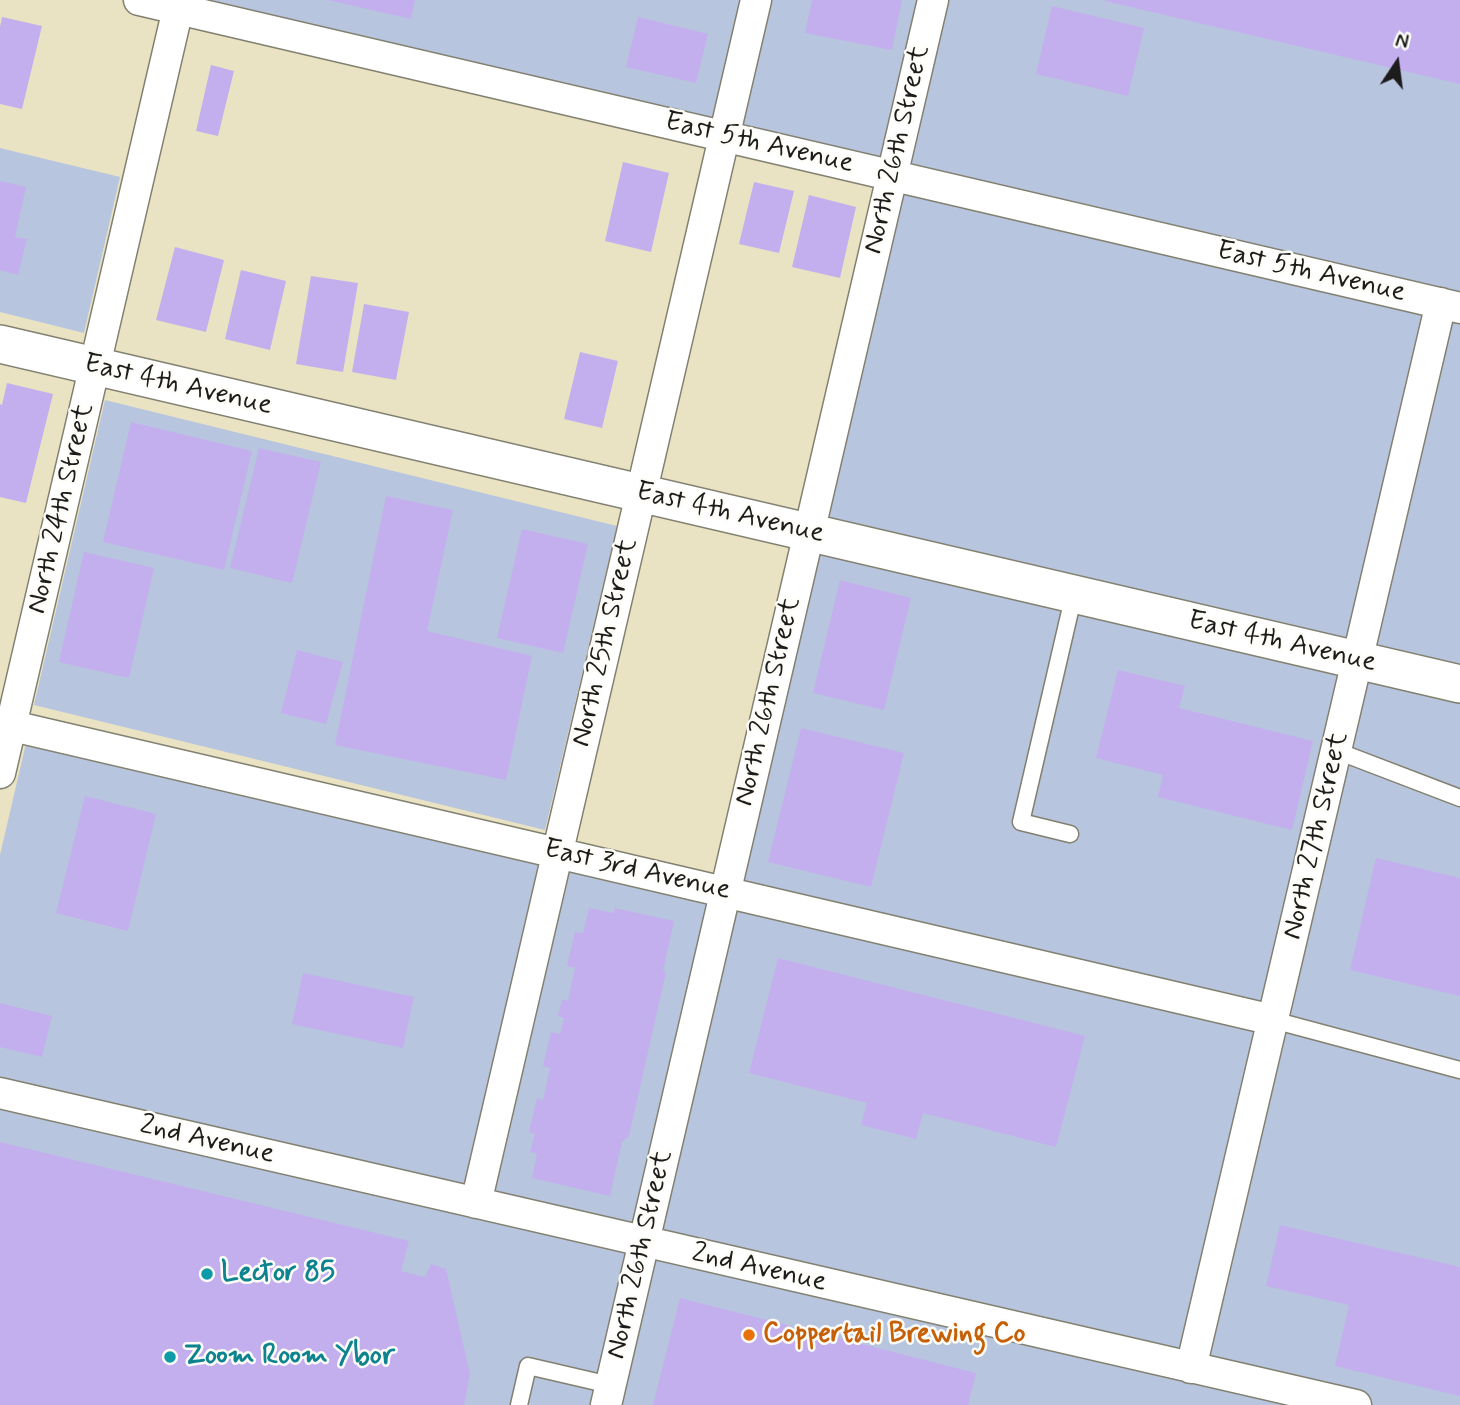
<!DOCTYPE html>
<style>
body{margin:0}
#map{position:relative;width:1460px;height:1405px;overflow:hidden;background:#e9e3c3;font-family:Mynerve,sans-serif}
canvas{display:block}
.north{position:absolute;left:1362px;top:28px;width:70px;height:70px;-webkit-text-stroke:5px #fdfcf7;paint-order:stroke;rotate:13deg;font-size:19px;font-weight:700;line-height:28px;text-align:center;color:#1c1c1c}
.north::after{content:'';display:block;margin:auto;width:24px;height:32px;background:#1c1c1c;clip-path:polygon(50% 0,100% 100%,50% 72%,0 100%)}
</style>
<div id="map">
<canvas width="1460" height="1405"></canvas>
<div class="north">N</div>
</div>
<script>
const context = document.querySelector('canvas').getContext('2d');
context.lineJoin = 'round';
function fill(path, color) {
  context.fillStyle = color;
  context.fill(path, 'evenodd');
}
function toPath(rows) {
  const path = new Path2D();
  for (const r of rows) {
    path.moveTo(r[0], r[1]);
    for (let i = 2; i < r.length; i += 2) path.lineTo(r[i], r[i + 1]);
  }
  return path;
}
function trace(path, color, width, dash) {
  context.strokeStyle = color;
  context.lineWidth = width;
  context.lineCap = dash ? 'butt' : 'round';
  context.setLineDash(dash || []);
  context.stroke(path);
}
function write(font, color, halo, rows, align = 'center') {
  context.font = font + ' Mynerve,sans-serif';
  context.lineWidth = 5;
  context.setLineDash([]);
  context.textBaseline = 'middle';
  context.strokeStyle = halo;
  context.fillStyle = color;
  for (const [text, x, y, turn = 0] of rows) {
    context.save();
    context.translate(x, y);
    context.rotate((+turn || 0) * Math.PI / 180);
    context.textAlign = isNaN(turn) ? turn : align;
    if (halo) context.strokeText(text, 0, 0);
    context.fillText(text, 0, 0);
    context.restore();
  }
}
const industrial = toPath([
 [211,0,1460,0,1460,1405,0,1405,0,855,27,739,713,905,886,170,210,7],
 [0,148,120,177,84,333,0,312],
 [105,400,617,526,545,830,34,705]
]);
const building = toPath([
 [328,0,415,0,411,19],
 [812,0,902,0,892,50,805,33],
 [1105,0,1460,0,1460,84,1105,1],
 [1052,6,1144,28,1128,96,1036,74],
 [2,17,42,26,22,109,0,104,0,27],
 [638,17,708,34,696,83,626,67],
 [211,65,234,71,218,136,196,131],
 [623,162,669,173,651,252,605,241],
 [0,181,26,187,15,237,27,239,18,275,0,270],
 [754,182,794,191,779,253,739,244],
 [809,195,856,207,840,278,792,267],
 [175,247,224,260,206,332,156,320],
 [241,270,286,281,270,350,225,339],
 [311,276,358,283,343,372,296,364],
 [364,304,409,312,396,380,352,372],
 [580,352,618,361,602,428,564,419],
 [7,383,53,394,26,503,0,497,0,404,2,405],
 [131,422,252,451,224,570,103,542],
 [259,448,321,462,292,583,230,568],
 [386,496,453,510,427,631,532,656,506,780,335,745],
 [522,529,588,544,563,653,497,638],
 [84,552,154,568,129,678,59,662],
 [840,580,911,598,884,710,813,693],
 [297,650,343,662,326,724,281,713],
 [1118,670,1185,686,1179,708,1313,741,1292,830,1158,797,1163,775,1096,758],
 [801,728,904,753,871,887,768,862],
 [85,796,156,814,128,931,56,913],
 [1376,858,1460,878,1460,996,1350,970],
 [589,908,614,913,615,908,674,921,663,971,666,972,629,1136,622,1142,610,1196,532,1178,537,1154,530,1152,535,1134,529,1132,537,1098,543,1100,550,1068,543,1066,551,1032,560,1034,564,1018,558,1016,562,999,568,1001,575,968,567,966,575,932,583,933],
 [778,958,1085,1036,1056,1147,923,1113,916,1139,861,1125,867,1103,749,1073],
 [303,973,414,997,403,1048,292,1024],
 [0,1003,52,1016,42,1057,0,1047],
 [0,1142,409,1241,401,1271,425,1277,431,1264,446,1269,470,1374,464,1405,0,1405],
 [1280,1225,1460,1267,1460,1396,1335,1366,1349,1305,1266,1286],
 [680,1298,976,1373,968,1405,653,1405]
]);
const service = toPath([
 [1337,751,1460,798],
 [1070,834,1021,822,1074,594],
 [1273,1020,1460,1070],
 [519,1405,528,1366,610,1385]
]);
const minor = toPath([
 [139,0,1460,308],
 [0,723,1273,1020],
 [0,773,180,0],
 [0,1093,1356,1405],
 [476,1203,756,0],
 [1191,1368,1441,303],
 [606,1405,933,0]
]);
const tertiary = toPath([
 [0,344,1460,684]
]);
const markers = [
 [207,1274,7,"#0f9aa8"],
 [749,1335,7,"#e8710a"],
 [170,1357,7,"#0f9aa8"]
];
const streetNames = [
 ["East 5th Avenue",759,144,13],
 ["North 26th Street",898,150,-77],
 ["East 5th Avenue",1311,273,13],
 ["East 4th Avenue",178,386,13],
 ["North 24th Street",62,509,-77],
 ["East 4th Avenue",730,514,13],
 ["North 25th Street",606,643,-77],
 ["East 4th Avenue",1282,643,13],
 ["North 26th Street",769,702,-77],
 ["North 27th Street",1317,836,-77],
 ["East 3rd Avenue",637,871,13],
 ["2nd Avenue",207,1141,13],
 ["North 26th Street",641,1255,-77],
 ["2nd Avenue",759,1269,13]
];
const cultureNames = [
 ["Lector 85",221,1274],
 ["Zoom Room Ybor",184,1357]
];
const foodNames = [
 ["Coppertail Brewing Co",763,1335]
];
fill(industrial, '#b8c5de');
fill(building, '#c3afee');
trace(service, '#828070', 19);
trace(minor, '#828070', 33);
trace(tertiary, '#828070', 40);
trace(service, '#fff', 16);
trace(minor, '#fff', 30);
trace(tertiary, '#fff', 37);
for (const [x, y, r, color] of markers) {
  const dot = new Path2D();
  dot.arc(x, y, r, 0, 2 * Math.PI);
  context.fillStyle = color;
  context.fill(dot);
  trace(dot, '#fdfcf7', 2.5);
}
write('28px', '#1c1c1c', '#fdfcf7', streetNames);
write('bold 28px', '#0d838f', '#fdfcf7', cultureNames, 'left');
write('bold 28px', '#c56008', '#fdfcf7', foodNames, 'left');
</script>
